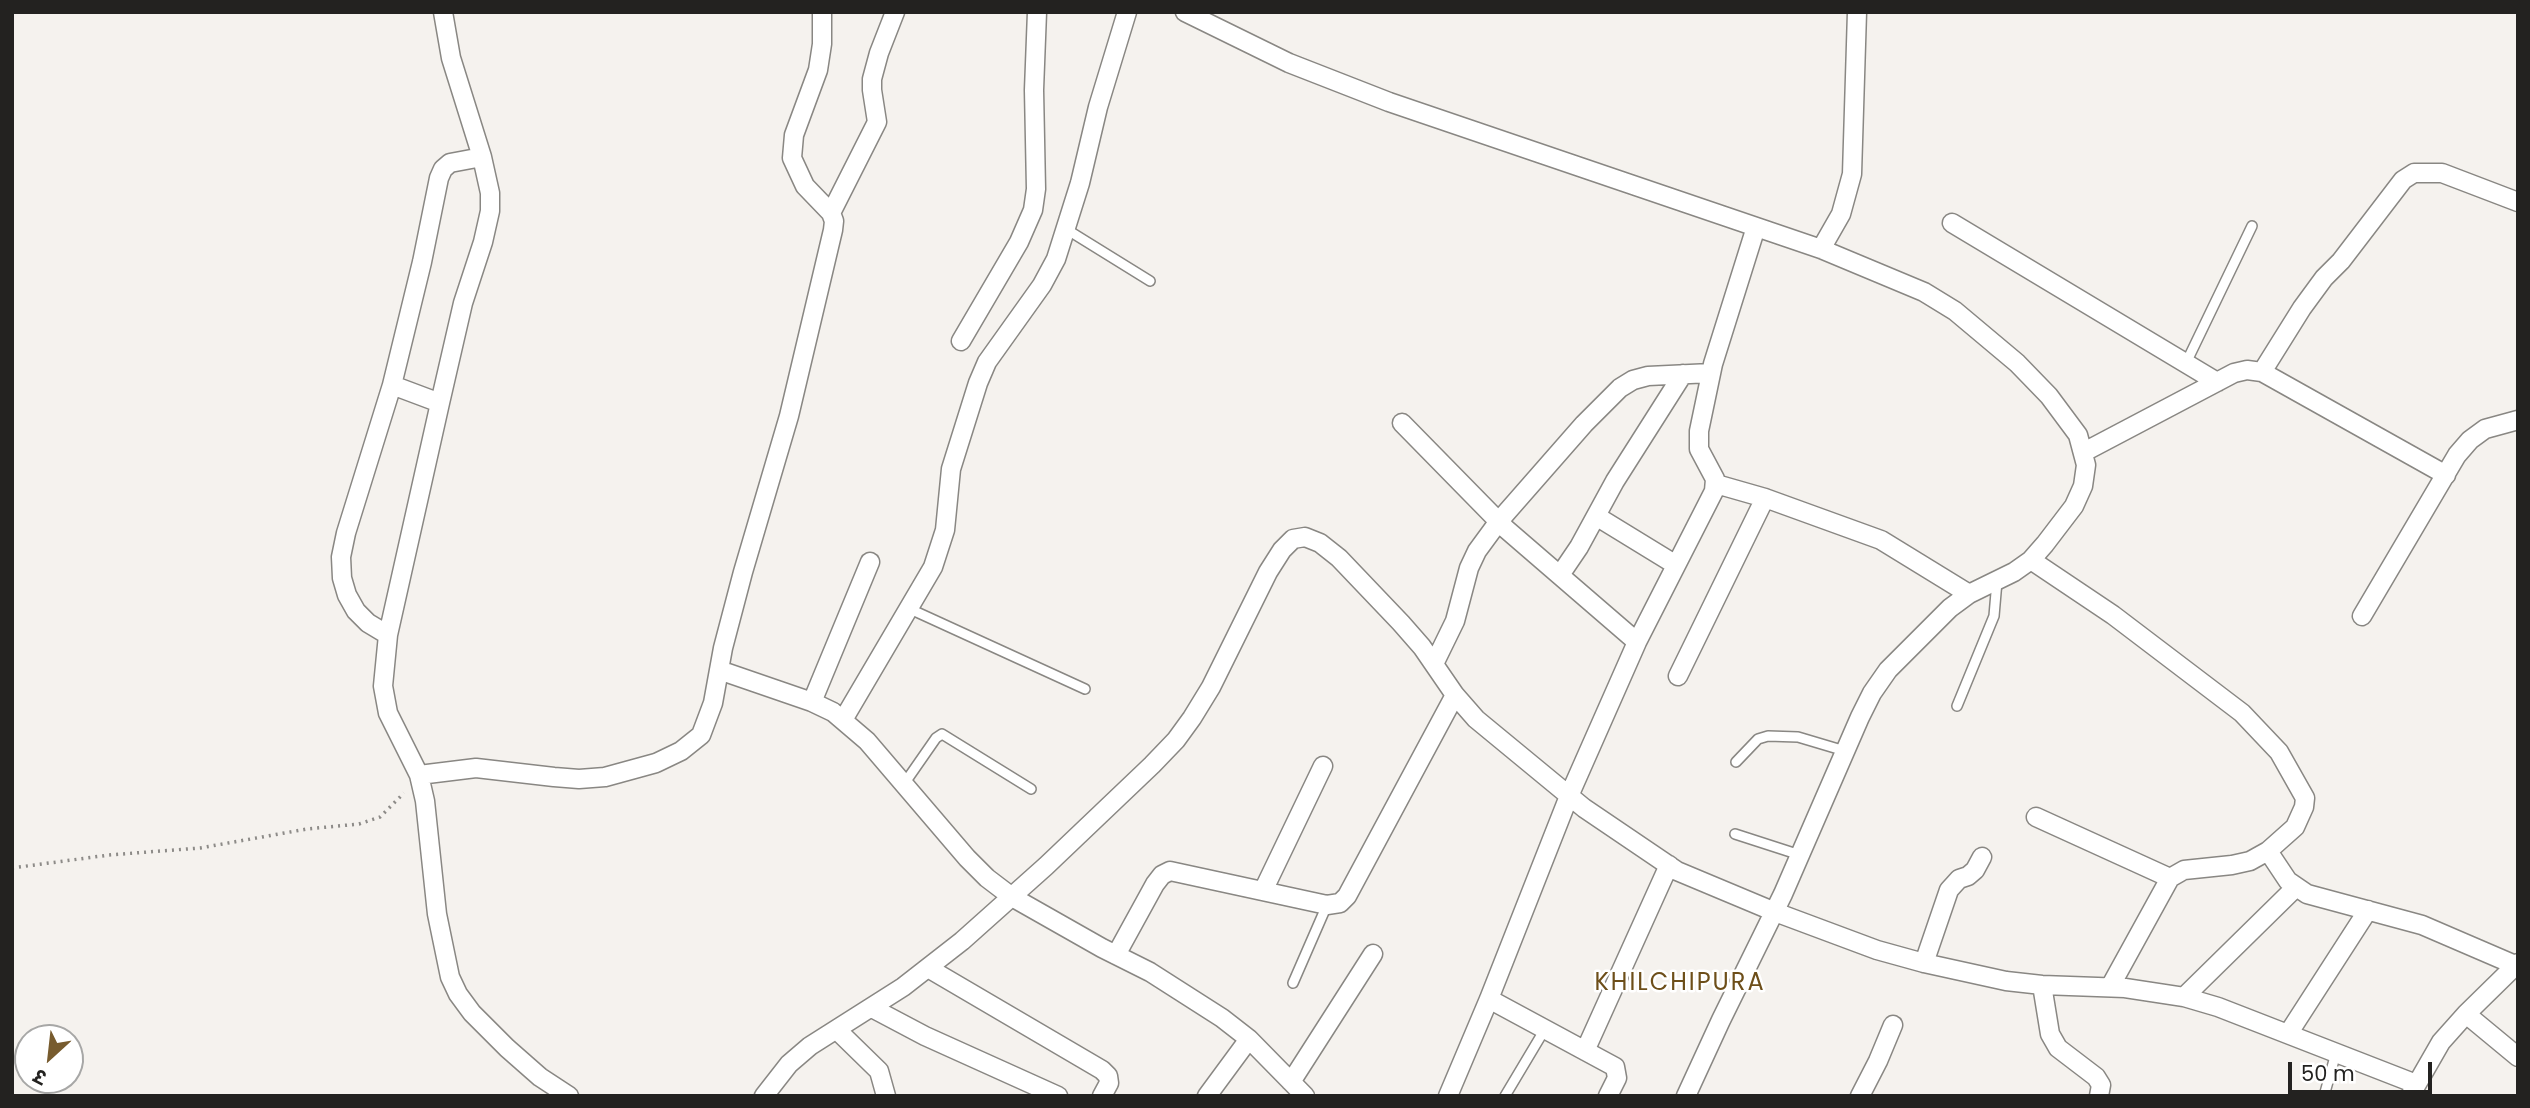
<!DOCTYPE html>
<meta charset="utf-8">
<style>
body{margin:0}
#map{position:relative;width:2530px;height:1108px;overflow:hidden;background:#f5f2ee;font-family:Poppins,"Noto Sans Devanagari",sans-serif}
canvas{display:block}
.frame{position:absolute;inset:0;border:14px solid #232220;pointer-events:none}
.north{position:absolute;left:14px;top:1024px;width:70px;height:70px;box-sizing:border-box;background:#fff;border:2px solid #a7a7a6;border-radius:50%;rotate:207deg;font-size:19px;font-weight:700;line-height:28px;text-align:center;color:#232220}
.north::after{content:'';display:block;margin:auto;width:24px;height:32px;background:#775b2e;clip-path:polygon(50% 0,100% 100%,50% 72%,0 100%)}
.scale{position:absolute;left:2288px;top:1062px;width:144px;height:32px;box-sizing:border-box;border:4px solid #232220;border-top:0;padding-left:9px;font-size:21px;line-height:24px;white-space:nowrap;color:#232220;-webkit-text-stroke:5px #fff;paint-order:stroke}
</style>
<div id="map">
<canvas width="2530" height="1108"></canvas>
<div class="frame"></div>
<div class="north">उ</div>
<div class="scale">50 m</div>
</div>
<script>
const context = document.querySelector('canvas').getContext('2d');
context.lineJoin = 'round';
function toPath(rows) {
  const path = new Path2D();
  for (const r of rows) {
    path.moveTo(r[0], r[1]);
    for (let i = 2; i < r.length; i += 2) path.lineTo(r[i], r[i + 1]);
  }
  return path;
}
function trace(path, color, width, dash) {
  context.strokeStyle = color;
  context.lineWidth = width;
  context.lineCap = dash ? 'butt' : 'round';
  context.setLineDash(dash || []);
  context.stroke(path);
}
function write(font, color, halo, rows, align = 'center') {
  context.font = font + ' Poppins,sans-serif';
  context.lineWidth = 5;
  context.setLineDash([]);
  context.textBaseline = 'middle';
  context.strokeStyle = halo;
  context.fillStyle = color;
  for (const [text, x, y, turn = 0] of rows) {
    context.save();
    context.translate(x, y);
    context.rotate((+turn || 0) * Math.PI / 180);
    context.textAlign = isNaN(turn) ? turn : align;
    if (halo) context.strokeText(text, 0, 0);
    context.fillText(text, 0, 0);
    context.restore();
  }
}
const path = toPath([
 [12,868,109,855,200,848,307,829,359,824,380,817,404,793]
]);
const service = toPath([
 [1066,229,1150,281],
 [2186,363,2252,226],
 [910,609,1085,689],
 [1957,706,1994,616,1997,581],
 [1736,762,1758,739,1768,736,1798,737,1845,751],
 [904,784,936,738,942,734,1031,789],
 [1735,834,1800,855],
 [1293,983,1327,905],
 [1505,1096,1545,1029],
 [2324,1096,2336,1053]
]);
const minor = toPath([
 [443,12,451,58,482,157,490,193,490,211,483,242,463,303,440,403,388,635,383,686,388,713,419,775,425,801,437,914,450,977,458,994,472,1013,507,1048,540,1077,569,1096],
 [1185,12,1289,63,1389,102,1821,249,1924,292,1955,311,2017,363,2049,396,2078,435,2086,465,2083,486,2074,506,2045,544,2031,560,2014,572,1969,594,1950,608,1888,670,1872,693,1860,717,1783,894,1721,1020,1686,1096],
 [831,213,877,122,872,90,872,79,879,53,895,12],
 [1952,223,2217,382],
 [1821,249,1841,214,1852,174,1857,12],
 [961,341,1019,242,1033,210,1036,189,1034,90,1037,12],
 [2262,372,2302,308,2324,278,2341,261,2403,180,2414,173,2442,173,2518,202],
 [392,385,440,403],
 [1402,423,1506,529,1637,642],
 [2084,452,2234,373,2247,370,2262,372,2446,475],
 [1716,484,1765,498,1881,540,1969,594],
 [1596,516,1676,565],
 [2031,560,2113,615,2242,713,2279,752,2305,798,2304,807,2295,827,2268,851,2250,861,2232,865,2184,870,2170,878,2110,987],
 [1560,575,1579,547,1615,481,1683,374],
 [2362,616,2457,455,2470,440,2485,429,2518,420],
 [388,635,368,623,356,611,347,595,342,578,341,557,346,533,392,385,422,262,439,178,443,169,450,163,482,157],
 [1434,664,1455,621,1469,568,1477,551,1499,521,1584,424,1620,388,1633,380,1648,376,1711,373],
 [719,670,812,702,833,712,867,741,967,858,987,878,1012,897,1102,948,1150,972,1222,1018,1249,1039,1305,1096],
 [1678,676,1765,498],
 [812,702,870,562],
 [843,720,933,567,945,530,951,469,978,383,987,362,1042,285,1056,259,1080,183,1098,107,1127,12],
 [419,775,476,768,554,777,579,779,605,777,656,763,681,751,701,735,713,703,723,648,743,572,789,416,833,230,834,221,831,213,805,186,792,158,794,135,818,70,822,44,822,12],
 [2036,817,2170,878],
 [2268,851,2288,881,2307,894,2422,925,2515,965],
 [1263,891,1323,766],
 [1116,955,1155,884,1162,875,1170,871,1327,905,1340,903,1347,896,1455,695],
 [1924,963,1949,890,1959,879,1968,876,1975,870,1982,857],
 [928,968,1102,1070,1108,1076,1109,1083,1102,1096],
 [2042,985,2050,1034,2058,1048,2096,1077,2101,1085,2099,1096],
 [2184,997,2295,888],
 [1489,999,1615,1067,1617,1078,1608,1096],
 [872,1008,925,1036,1058,1096],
 [2466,1014,2518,1057],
 [837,1030,879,1071,886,1096],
 [2288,1034,2368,910],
 [1585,1051,1669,865],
 [1291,1082,1373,954],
 [764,1096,789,1064,810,1046,903,987,962,941,1046,866,1152,765,1176,740,1192,718,1211,687,1268,572,1282,550,1293,539,1305,537,1320,543,1339,558,1401,623,1422,647,1455,695,1476,719,1584,808,1677,871,1775,912,1877,950,1924,963,2006,981,2042,985,2125,988,2184,997,2218,1007,2416,1084],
 [1207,1096,1249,1039],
 [1448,1096,1489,999,1569,796,1637,642,1714,491,1715,479,1699,449,1699,431,1713,364,1756,227],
 [1860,1096,1878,1061,1893,1025],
 [2410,1096,2441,1042,2466,1014,2518,963]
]);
const quarterNames = [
 ["KHILCHIPURA",1680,984]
];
trace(service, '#898783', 12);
trace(minor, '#898783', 21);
trace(path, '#8d8b88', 3.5, [2, 5]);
trace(service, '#fff', 9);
trace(minor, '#fff', 18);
context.letterSpacing = '2px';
write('24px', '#6d4e19', '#fff', quarterNames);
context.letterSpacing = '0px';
</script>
